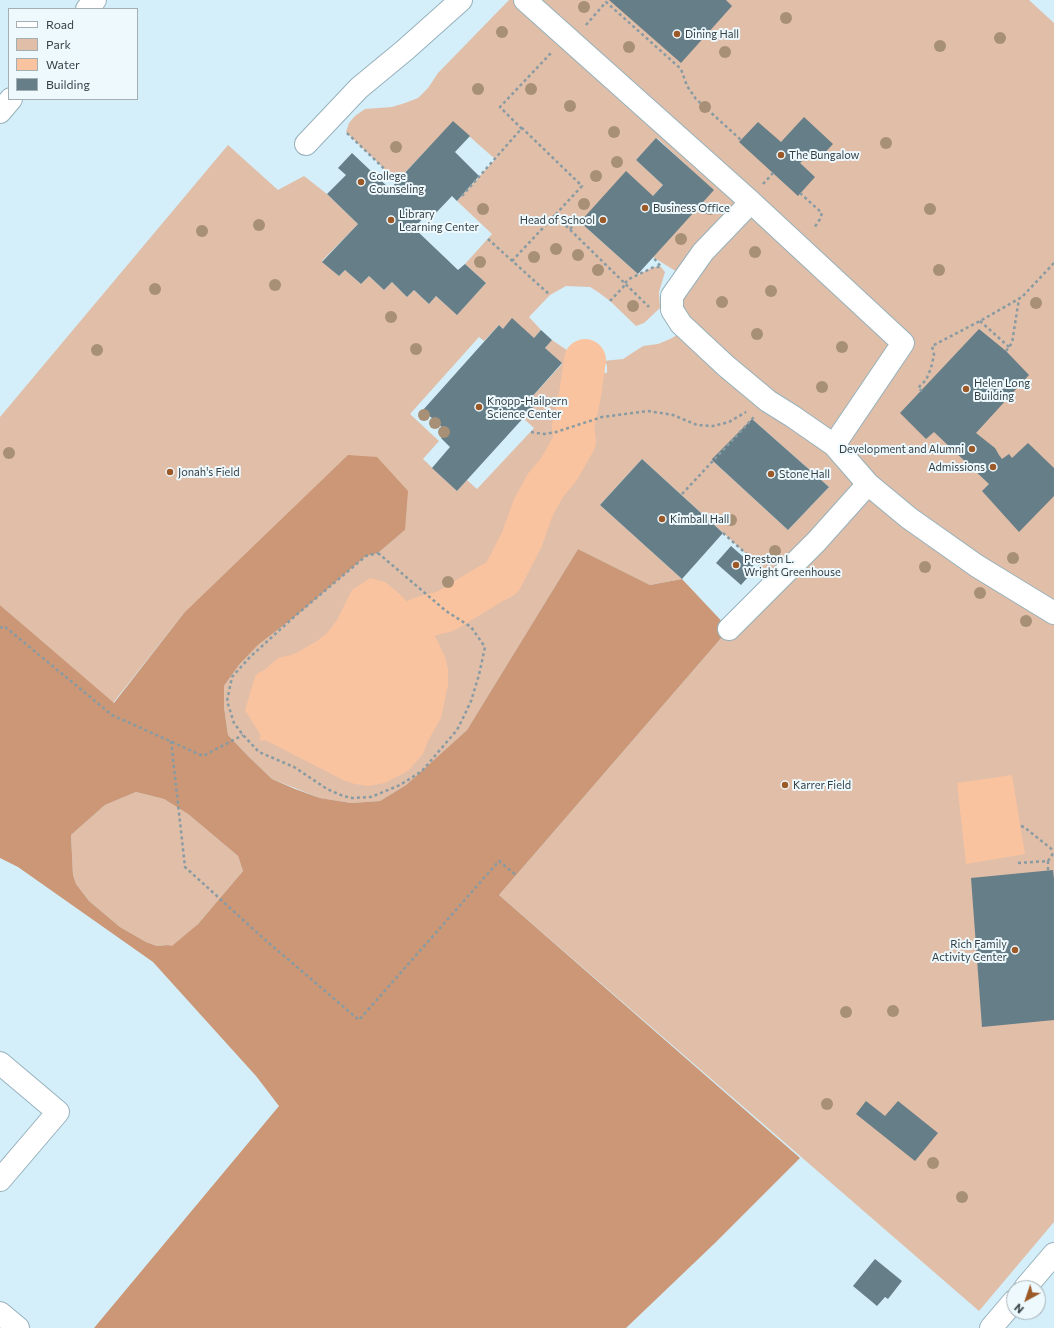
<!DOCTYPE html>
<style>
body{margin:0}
#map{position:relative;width:1054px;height:1328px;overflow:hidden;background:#d4effa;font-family:Commissioner,sans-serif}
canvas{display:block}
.legend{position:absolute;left:8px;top:8px;width:130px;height:92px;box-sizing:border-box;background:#eef9fe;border:1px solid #a4afb3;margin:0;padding:5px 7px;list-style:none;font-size:12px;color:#343f43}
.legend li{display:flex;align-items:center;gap:8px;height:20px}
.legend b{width:20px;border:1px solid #a4afb3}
.north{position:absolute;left:1006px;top:1280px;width:40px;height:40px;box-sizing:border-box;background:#eef9fe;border:1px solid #a4afb3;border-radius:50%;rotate:220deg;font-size:11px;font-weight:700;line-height:16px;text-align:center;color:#343f43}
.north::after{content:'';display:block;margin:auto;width:14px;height:18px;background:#9c5928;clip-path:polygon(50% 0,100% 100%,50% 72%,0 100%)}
</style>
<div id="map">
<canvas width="1054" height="1328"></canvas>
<ul class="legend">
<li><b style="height:5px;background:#fff"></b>Road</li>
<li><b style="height:11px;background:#e0bea8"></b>Park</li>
<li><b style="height:11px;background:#f9c3a0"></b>Water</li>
<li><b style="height:11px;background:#657e88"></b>Building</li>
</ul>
<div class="north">N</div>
</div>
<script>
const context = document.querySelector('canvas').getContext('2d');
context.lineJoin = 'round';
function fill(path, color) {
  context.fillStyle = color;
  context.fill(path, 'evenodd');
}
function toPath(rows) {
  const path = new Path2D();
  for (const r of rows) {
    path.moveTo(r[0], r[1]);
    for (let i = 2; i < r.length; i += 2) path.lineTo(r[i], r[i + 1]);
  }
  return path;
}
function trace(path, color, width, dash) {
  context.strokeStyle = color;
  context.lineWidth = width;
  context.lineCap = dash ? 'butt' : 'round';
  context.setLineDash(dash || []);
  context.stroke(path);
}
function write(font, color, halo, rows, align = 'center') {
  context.font = font + ' Commissioner,sans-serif';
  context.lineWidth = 4;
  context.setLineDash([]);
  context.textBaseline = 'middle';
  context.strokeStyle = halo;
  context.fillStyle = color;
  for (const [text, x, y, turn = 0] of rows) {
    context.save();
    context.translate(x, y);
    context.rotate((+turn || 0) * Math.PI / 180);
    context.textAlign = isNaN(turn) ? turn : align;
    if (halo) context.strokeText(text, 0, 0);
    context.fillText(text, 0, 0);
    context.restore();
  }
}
const green = toPath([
 [509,0,1029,0,1054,23,1054,1222,979,1311,499,895,729,629,776,581,642,459,600,505,682,579,650,585,578,549,467,730,406,785,380,801,351,803,320,798,272,779,249,757,228,735,224,707,224,686,239,665,258,645,297,615,366,556,378,553,405,530,184,613,113,703,0,605,0,417,228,145,278,190,304,176,327,194,358,224,322,261,339,276,345,270,361,284,369,276,384,290,392,282,407,297,414,290,429,304,436,296,457,314,486,283,465,264,492,234,457,201,500,154,495,159,453,122,397,181,346,132,349,123,355,116,365,109,392,107,405,103,418,98,428,88,438,73],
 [657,138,713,190,653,257,685,277,672,310,679,334,670,339,658,344,643,346,623,359,603,361,607,365,607,373,592,372,594,366,590,361,580,359,552,340,545,348,562,364,530,399,536,404,523,418,534,428,477,489,467,480,457,491,423,459,439,441,410,414,479,337,484,341,499,325,503,329,534,338,541,330,529,317,550,295,566,286,590,287,598,292,610,301,636,326,644,323,660,308,659,292,665,272,661,267,654,267,637,275,638,274,580,222,572,227,579,220,653,196,663,185,636,160],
 [752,419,829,487,788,530,713,461],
 [136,792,164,799,188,814,238,856,243,871,198,924,172,947,168,945,157,946,146,942,120,927,89,901,76,884,73,875,71,835,105,805]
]);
const forest = toPath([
 [348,455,377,457,408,491,405,530,378,553,366,556,297,615,258,645,239,665,224,686,224,707,228,735,249,757,272,779,295,789,320,798,351,803,380,801,406,785,467,730,578,549,650,585,682,579,729,629,499,895,800,1158,715,1243,626,1328,94,1328,279,1106,256,1076,153,962,18,867,0,858,0,605,114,703,184,613],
 [136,792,164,799,188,814,238,856,243,871,198,924,172,946,168,945,157,946,146,942,120,927,89,901,76,884,73,875,71,835,105,805]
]);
const water = toPath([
 [370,578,385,582,395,590,404,598,427,624,437,640,445,657,448,669,448,685,441,718,428,741,423,754,408,771,385,783,368,786,355,784,343,780,265,740,261,741,259,738,261,736,245,710,255,677,258,673,263,671,278,658,291,655,298,652,317,641,327,633,337,620,352,590],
 [1012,775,1025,854,966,864,957,783]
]);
const river = toPath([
 [420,618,446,611,492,583,502,578,522,539,533,508,545,486,559,469,575,441,573,426,580,395,585,360]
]);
const building = toPath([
 [609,0,726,0,732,6,681,63],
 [804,117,833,144,819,159,811,152,800,163,815,177,798,196,739,142,758,122,781,142],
 [453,121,470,136,455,152,479,176,457,201,452,196,433,216,429,212,414,228,458,270,465,264,486,283,457,315,436,296,429,304,414,290,407,297,392,282,384,290,369,276,361,284,345,270,339,276,322,262,358,224,327,194,346,175,338,168,352,153,390,189],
 [656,138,714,190,638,274,580,222,626,171,653,196,663,185,636,160],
 [512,318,534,338,541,330,552,340,545,348,562,363,530,399,536,404,457,491,432,468,450,447,441,438,446,431,423,410,499,325,503,329],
 [979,329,1006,351,1029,375,976,433,995,448,999,455,1002,459,1009,454,1012,458,1028,443,1054,468,1054,496,1019,532,982,491,989,484,934,432,926,439,900,413],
 [752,419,829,487,788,530,713,461,712,459],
 [642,459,723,533,682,579,600,505],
 [731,546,756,568,741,585,716,563],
 [1053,870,1054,879,1054,1020,982,1027,971,878],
 [866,1101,885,1116,898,1101,938,1133,915,1161,856,1114],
 [875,1259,902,1281,888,1299,885,1297,877,1306,853,1286]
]);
const path = toPath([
 [586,25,606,2,681,69,687,86,696,99,741,140],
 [522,129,500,107,551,53],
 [347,133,397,181],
 [763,184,773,173],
 [800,193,822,213,820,219,814,228],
 [462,196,522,128,582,186,555,215],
 [570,229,579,220,582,218,583,219],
 [488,239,550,295],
 [512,261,555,215,649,307],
 [625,283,629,279,654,267,661,267,653,257],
 [610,301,626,284],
 [980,321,1009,347],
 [1006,351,1012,343,1019,299],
 [922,391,918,388,926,380,931,368,934,355,932,346,980,321,1022,297,1054,263],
 [531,432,544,434,556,432,602,417,648,411,673,415,697,425,713,426,729,422,746,412],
 [682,494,754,417],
 [723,533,760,566],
 [378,553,446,611,471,627,485,647,479,675,471,701,463,718,457,730,422,771,400,785,371,797,352,798,343,796,327,789,294,767,259,752,243,735,234,723,227,701,232,677,249,658,295,616,366,556,378,553],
 [0,628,4,626,112,715,203,756,243,735],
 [171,741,185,867,263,938,359,1020,499,861,516,875],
 [1021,826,1024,827,1054,851],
 [1048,861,1048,871],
 [1018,863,1048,861,1054,852]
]);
const minor = toPath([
 [525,0,751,202],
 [87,9,95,0],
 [0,112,11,99],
 [306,144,359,88,405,50,461,0],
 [834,445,903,343,751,202,703,252,672,296,672,310,681,324,726,366,768,401,792,416,834,445,868,484,909,518,977,566,1054,613],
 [729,629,816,542,868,484],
 [0,1063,58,1112,0,1180],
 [0,1313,18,1328]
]);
const major = toPath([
 [1025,1288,1054,1254],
 [991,1328,1014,1301]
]);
const trees = [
 [584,7],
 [786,18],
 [502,32],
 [1000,38],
 [940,46],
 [629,47],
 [725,52],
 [478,89],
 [531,89],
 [570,106],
 [705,107],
 [614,132],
 [886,143],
 [396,147],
 [617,162],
 [596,176],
 [584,204],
 [483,209],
 [710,209],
 [930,209],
 [259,225],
 [202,231],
 [681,239],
 [556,249],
 [755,252],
 [578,255],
 [534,257],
 [480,262],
 [598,270],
 [939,270],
 [275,285],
 [155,289],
 [771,291],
 [722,302],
 [1036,303],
 [633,306],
 [391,317],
 [757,334],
 [842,347],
 [416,349],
 [97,350],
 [822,387],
 [424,415],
 [435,423],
 [444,432],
 [9,453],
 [731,520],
 [775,551],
 [1013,558],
 [925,567],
 [448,582],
 [980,593],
 [1026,621],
 [893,1011],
 [846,1012],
 [827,1104],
 [933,1163],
 [962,1197]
];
const markers = [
 [677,34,4,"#9c5928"],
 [781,155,4,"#9c5928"],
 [361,182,4,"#9c5928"],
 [645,208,4,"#9c5928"],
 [391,220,4,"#9c5928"],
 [603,220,4,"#9c5928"],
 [966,389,4,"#9c5928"],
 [479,407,4,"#9c5928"],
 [972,449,4,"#9c5928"],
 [993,467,4,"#9c5928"],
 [170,472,4,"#9c5928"],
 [771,474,4,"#9c5928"],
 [662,519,4,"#9c5928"],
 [736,565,4,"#9c5928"],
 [785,785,4,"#9c5928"],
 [1015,950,4,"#9c5928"]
];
const poiNames = [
 ["Dining Hall",685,34],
 ["The Bungalow",789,155],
 ["College",369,176],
 ["Counseling",369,189],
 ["Business Office",653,208],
 ["Library",399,214],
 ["Learning Center",399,227],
 ["Head of School",595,220,"right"],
 ["Helen Long",974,383],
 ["Building",974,396],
 ["Knopp-Hailpern",487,401],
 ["Science Center",487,414],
 ["Development and Alumni",964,449,"right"],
 ["Admissions",985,467,"right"],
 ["Jonah's Field",178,472],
 ["Stone Hall",779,474],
 ["Kimball Hall",670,519],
 ["Preston L.",744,559],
 ["Wright Greenhouse",744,572],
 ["Karrer Field",793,785],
 ["Rich Family",1007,944,"right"],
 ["Activity Center",1007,957,"right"]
];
fill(green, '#e0bea8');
fill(forest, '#cb9776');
fill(water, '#f9c3a0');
trace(river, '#f9c3a0', 42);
fill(building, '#657e88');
trace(minor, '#97b1bb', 24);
trace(major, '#97b1bb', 24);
trace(path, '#889ba3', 2.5, [3, 3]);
trace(minor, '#fff', 22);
trace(major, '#fff', 22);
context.fillStyle = '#a79076';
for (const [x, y] of trees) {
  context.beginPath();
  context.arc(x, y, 6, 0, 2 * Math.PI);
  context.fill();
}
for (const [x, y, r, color] of markers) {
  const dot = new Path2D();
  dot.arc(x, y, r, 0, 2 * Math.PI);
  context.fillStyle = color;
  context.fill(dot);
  trace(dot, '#eef9fe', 1.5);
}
write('11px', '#343f43', '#eef9fe', poiNames, 'left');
</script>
